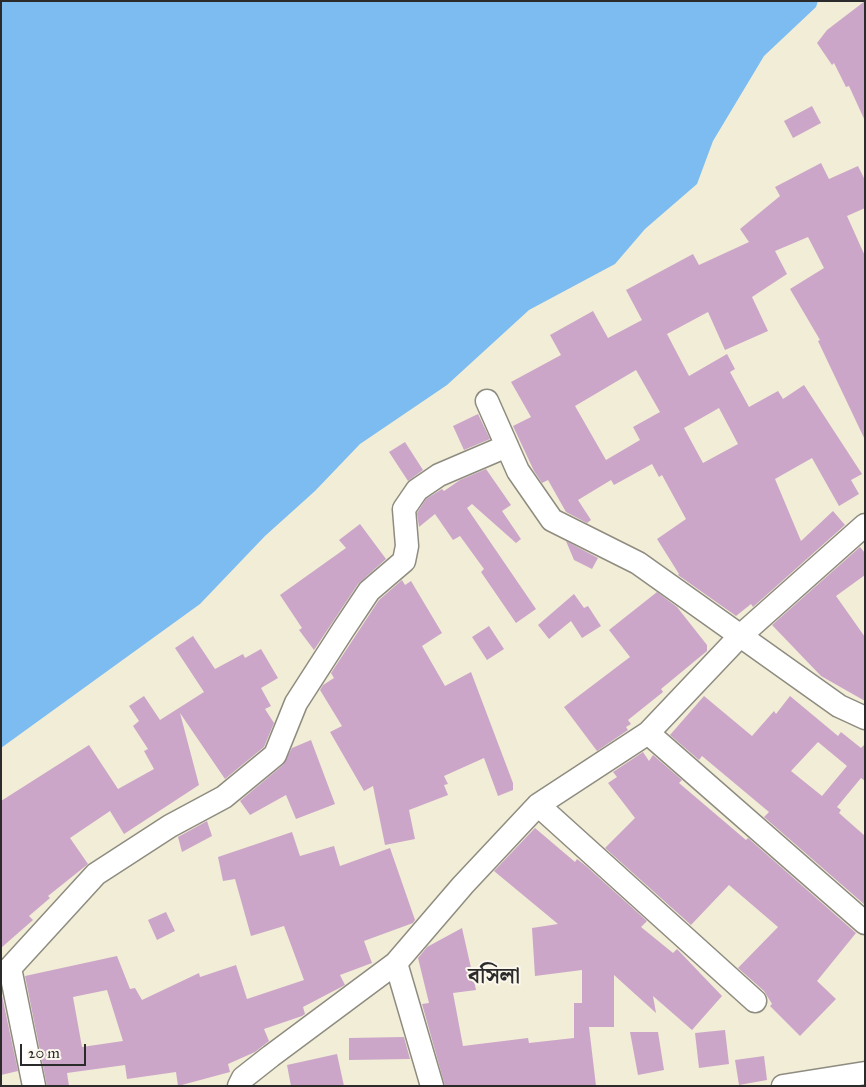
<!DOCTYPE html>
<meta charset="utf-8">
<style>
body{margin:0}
#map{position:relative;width:866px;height:1087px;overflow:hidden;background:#f2edd6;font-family:"IM FELL Great Primer",serif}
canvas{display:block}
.frame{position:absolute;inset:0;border:2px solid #2b2b2b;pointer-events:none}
.scale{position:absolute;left:20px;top:1044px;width:66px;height:22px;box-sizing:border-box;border:2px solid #2b2b2b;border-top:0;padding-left:6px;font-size:15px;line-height:18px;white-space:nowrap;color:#2b2b2b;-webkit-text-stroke:4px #fbf7ec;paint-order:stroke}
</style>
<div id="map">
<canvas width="866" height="1087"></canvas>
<div class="frame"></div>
<div class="scale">20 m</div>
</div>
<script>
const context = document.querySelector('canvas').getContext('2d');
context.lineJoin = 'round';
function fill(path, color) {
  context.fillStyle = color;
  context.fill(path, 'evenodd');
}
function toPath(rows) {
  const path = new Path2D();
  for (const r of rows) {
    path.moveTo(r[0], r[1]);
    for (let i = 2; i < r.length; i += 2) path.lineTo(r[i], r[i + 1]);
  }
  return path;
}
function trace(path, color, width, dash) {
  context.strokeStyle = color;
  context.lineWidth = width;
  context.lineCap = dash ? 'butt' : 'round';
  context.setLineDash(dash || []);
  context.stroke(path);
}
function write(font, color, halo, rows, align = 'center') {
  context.font = font + ' "IM FELL Great Primer","Noto Serif Bengali",serif';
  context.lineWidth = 4;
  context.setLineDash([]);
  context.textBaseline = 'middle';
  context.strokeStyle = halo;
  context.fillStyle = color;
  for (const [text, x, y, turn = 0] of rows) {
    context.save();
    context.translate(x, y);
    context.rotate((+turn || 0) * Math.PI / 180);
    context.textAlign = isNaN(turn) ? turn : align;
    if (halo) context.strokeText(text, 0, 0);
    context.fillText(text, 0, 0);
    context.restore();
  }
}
const water = toPath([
 [1,1,818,1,816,7,764,56,713,141,697,184,645,229,615,264,529,310,447,385,360,444,315,491,265,536,200,604,1,748]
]);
const building = toPath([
 [865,1,865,121,849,86,846,87,834,63,832,65,817,43,827,30],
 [812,106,821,123,793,138,784,121],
 [821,163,829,179,858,166,865,180,865,208,847,216,865,256,865,440,818,341,820,340,790,289,824,268,808,237,775,251,787,274,752,297,768,331,725,350,708,312,667,334,689,376,727,354,735,369,730,372,749,407,778,391,783,399,804,385,862,474,851,480,859,494,839,506,812,458,775,479,801,541,833,511,845,525,753,607,751,604,736,616,678,575,679,574,657,539,686,519,662,475,659,477,652,464,614,485,611,480,578,500,591,520,587,523,566,512,548,480,542,483,534,471,513,426,531,417,511,382,561,355,550,335,593,311,608,338,642,320,626,290,693,254,699,265,749,242,740,229,780,196,775,187],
 [636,370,660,412,633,427,640,440,606,460,575,406],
 [719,408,738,444,703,463,684,428],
 [478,414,490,439,464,450,453,426],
 [405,442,423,470,408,481,389,452],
 [486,469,511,505,502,511,521,539,516,543,472,504,467,508,536,609,516,623,481,572,484,569,460,536,453,540,435,514,419,527,417,513,426,499,442,489,444,491,460,480],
 [360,524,386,559,358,584,314,650,299,630,302,628,280,595,346,548,339,540],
 [566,541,598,558,592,569,574,560],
 [860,547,865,553,865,575,836,596,865,637,865,701,821,676,772,625],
 [402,580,405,585,411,581,442,633,422,646,445,686,471,672,513,783,513,790,498,796,484,758,444,776,448,784,444,785,448,795,409,810,415,839,385,845,373,786,364,791,330,732,342,726,320,690,323,685,334,678,331,673,379,600],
 [657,592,677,607,707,645,707,651,661,689,663,692,628,720,631,724,626,727,628,730,597,751,564,707,630,657,609,630],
 [574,594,584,608,588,606,601,626,582,638,571,621,549,639,538,625],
 [489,626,504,649,487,660,472,637],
 [193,636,215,669,243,654,245,658,261,649,278,678,261,688,271,706,265,709,274,723,264,747,225,779,180,713,199,785,124,834,110,811,70,838,88,864,48,896,50,898,29,916,33,920,1,948,1,801,89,745,118,789,154,769,144,751,148,749,133,726,139,721,129,706,144,696,160,720,204,692,175,648],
 [704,696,752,736,774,711,776,714,790,696,838,736,841,732,861,748,865,744,865,781,861,778,837,807,841,810,839,813,865,836,865,905,764,817,769,812,702,756,699,760,670,735],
 [818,742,847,766,822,796,791,771],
 [311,740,335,804,296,819,286,795,250,815,240,801,283,765,292,748],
 [643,752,649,761,653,755,682,780,679,783,746,840,748,838,856,933,817,981,836,999,800,1036,770,1006,772,1004,764,991,738,968,778,927,729,885,691,925,605,848,635,818,608,783,617,777,613,772],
 [207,821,212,836,182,852,178,837],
 [535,828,575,862,577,859,586,866,647,921,641,927,673,953,677,949,722,996,692,1030,653,996,656,1013,614,975,614,1027,589,1027,596,1086,445,1086,422,1004,429,1003,418,958,427,947,462,928,476,990,453,993,463,1046,528,1038,529,1043,574,1038,574,1003,582,1003,582,970,535,976,532,928,558,924,494,871],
 [292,832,300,856,334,846,340,866,390,848,415,920,413,923,364,941,372,963,340,975,345,985,303,1007,305,1014,302,1016,264,1029,269,1041,255,1052,228,1064,230,1072,178,1086,176,1072,127,1079,125,1065,67,1073,69,1086,47,1086,25,976,117,956,130,989,135,988,142,1000,199,973,200,977,236,965,247,999,304,980,284,926,251,936,235,879,223,881,218,857],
 [107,990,123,1041,82,1047,73,997],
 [166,912,175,931,157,940,148,920],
 [1,991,18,1071,1,1075],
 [725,1030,729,1064,699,1068,695,1033],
 [630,1032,658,1032,664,1070,638,1075],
 [404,1037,410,1059,349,1060,349,1038],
 [337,1054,344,1086,291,1086,287,1065],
 [764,1056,767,1080,739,1085,735,1060]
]);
const minor = toPath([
 [487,401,518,471,552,520,638,563,839,706,865,718],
 [648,733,865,923],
 [538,805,755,1001],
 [396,963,432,1086],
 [34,1086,10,968,96,874,170,826,224,797,275,755,296,703,343,630,369,591,404,561,407,546,404,509,417,490,439,475,507,446],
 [239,1086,243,1078,271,1056,396,963,463,885,538,805,648,733,739,637,865,525],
 [783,1086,865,1073]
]);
const districtNames = [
 ["বসিলা",494,978]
];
fill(water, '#7cbcf1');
fill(building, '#cba6c9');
trace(minor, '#8e8c80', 25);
trace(minor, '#fff', 22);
write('bold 22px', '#2b2b2b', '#fbf7ec', districtNames);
</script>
